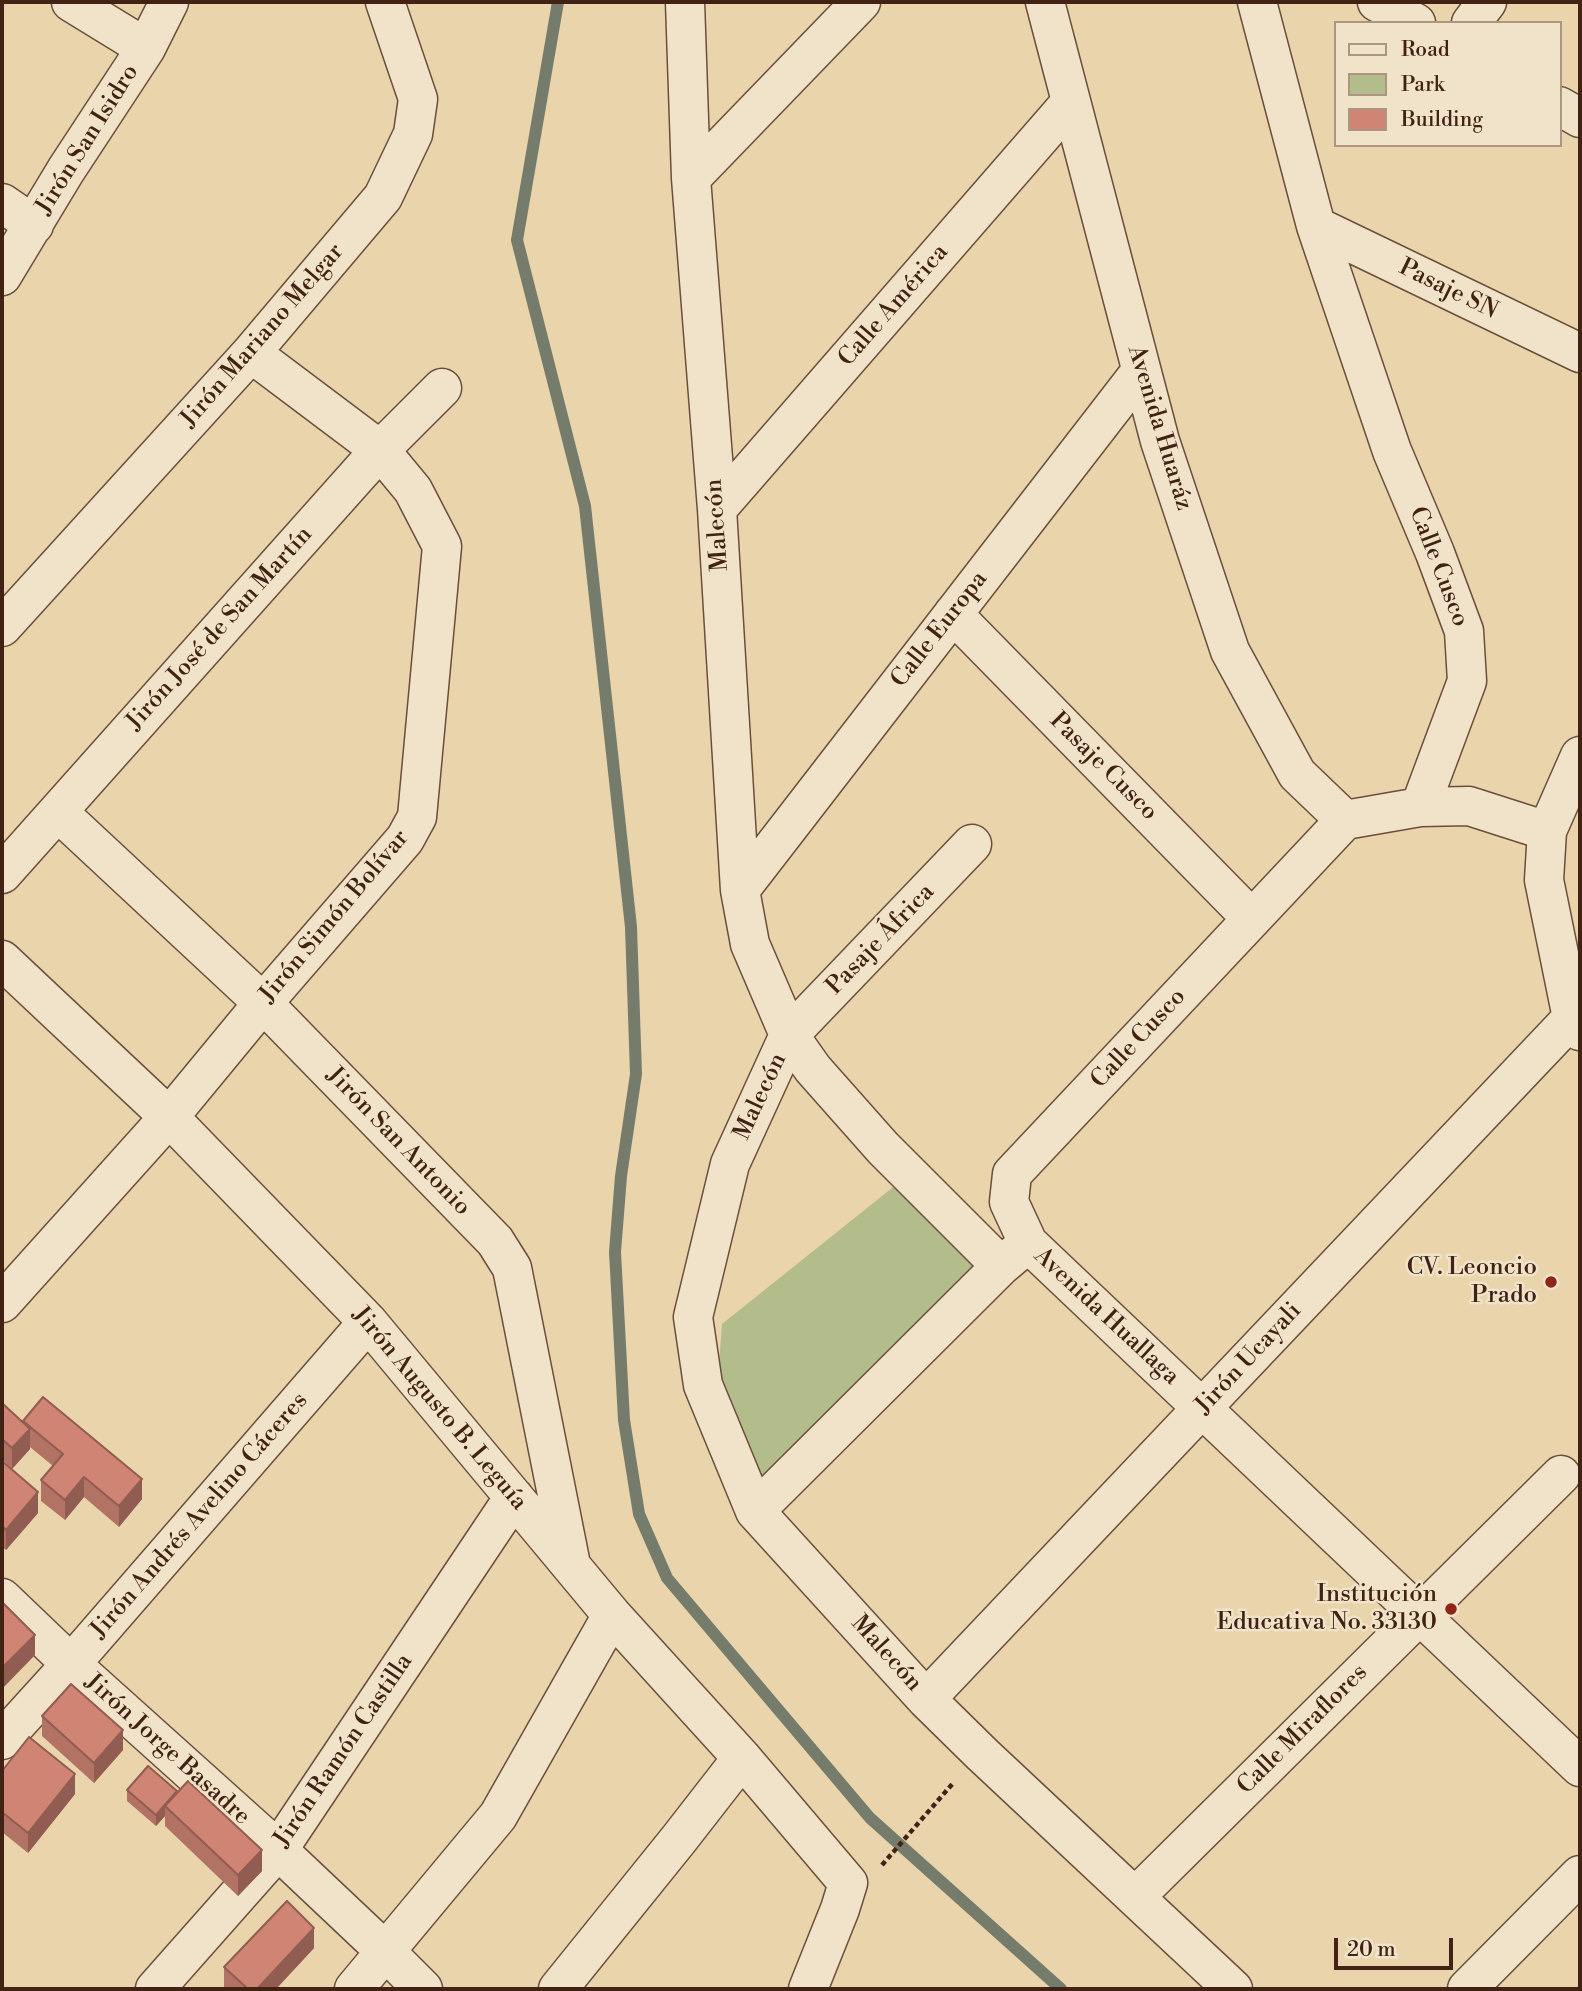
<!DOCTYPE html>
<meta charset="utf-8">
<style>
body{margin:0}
#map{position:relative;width:1582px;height:1991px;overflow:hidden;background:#e9d4ac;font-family:"Libre Bodoni",serif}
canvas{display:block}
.frame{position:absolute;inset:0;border:4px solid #412215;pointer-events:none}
.legend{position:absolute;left:1334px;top:21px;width:228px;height:126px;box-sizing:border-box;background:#f1e3c9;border:2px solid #ab9681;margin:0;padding:9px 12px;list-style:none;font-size:21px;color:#412215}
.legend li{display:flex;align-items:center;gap:14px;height:35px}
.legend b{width:35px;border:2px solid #ab9681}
.scale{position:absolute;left:1334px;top:1938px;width:119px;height:32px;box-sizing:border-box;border:4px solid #412215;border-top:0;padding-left:9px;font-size:21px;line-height:24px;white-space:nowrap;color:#412215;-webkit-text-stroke:5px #f1e3c9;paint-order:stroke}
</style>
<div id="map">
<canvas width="1582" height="1991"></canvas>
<div class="frame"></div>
<ul class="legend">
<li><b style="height:9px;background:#f1e3c9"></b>Road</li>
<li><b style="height:19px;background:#b3bd8c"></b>Park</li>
<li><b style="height:19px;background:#cf8474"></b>Building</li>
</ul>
<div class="scale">20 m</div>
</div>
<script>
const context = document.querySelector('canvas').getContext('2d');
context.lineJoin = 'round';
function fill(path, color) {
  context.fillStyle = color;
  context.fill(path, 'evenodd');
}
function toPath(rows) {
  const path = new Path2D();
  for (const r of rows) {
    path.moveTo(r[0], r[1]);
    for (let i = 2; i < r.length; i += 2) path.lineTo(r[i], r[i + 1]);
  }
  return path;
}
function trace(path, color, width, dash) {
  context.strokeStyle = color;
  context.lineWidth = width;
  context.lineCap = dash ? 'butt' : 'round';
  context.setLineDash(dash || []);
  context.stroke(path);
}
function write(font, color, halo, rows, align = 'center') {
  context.font = font + ' "Libre Bodoni",serif';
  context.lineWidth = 5;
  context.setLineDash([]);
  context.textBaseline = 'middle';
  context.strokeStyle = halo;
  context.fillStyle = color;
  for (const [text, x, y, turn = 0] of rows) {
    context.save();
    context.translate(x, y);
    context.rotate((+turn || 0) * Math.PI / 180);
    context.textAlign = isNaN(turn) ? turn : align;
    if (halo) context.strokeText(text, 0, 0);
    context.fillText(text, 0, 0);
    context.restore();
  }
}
const green = toPath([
 [902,1180,988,1268,766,1485,718,1378,722,1324]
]);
const stream = toPath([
 [558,2,517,240,585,506,631,927,636,1074,621,1176,615,1252,624,1420,639,1514,667,1578,870,1818,1061,1989]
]);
const path = toPath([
 [882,1865,954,1782]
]);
const street = toPath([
 [71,2,146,48],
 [685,2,691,178,717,509,740,890,750,944,789,1035,813,1069,883,1148,1001,1266],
 [1045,2,1160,441,1230,651,1297,774,1345,820],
 [1257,2,1316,226,1392,451,1435,553,1464,631,1467,681,1420,807],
 [1377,2,1416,23],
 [1471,23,1487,2],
 [1559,106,1580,118],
 [691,178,861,2],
 [2,203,34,225],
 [1316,226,1580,353],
 [2,276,66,170,146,48,169,2],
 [717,509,1071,102],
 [953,614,1252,919],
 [2,627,251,353,383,197,413,134,418,99,385,2],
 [1580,756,1547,831,1544,880,1572,1018,1580,1031],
 [58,812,263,1003,495,1241,512,1268,570,1560],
 [1547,831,1469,806,1420,807,1345,820,1012,1174,1009,1202,1028,1243,1580,1767],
 [972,844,789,1035,730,1164,693,1317,703,1385,755,1511,926,1699,982,1754,1233,1989],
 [2,874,380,450,442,388],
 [740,890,1141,371],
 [2,960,169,1117,368,1322,612,1615,742,1758,848,1883,840,1909,808,1989],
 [2,1303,169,1117,263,1003,405,839,417,817,442,546,413,490,380,450,251,353],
 [755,1511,1001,1266,1020,1250],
 [2,1598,71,1664,278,1850,385,1951,423,1989],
 [926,1699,1572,1018],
 [2,1740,71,1664,368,1322],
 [1135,1897,1561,1475],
 [155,1989,278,1850,514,1497],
 [354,1989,498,1816,612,1615],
 [558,1989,679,1839,742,1758],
 [1467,1989,1580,1875]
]);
const wall = toPath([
 [2,1403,23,1422,23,1421,142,1499,119,1527,84,1497,65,1520,41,1501,41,1480,53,1466,30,1447,30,1449,12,1469,2,1459],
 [2,1461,38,1513,6,1550,2,1547],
 [42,1716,123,1750,94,1783,42,1736],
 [2,1771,75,1794,28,1853,2,1832],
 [127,1790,177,1793,262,1871,238,1896,165,1826,165,1816,156,1826,127,1801],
 [314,1948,276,1989,226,1989,224,1987,224,1967]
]);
const shadedWall = toPath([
 [30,1429,30,1449,12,1469,12,1448],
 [84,1477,84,1497,65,1520,65,1500],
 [142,1479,142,1499,119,1527,119,1506],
 [38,1492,38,1513,6,1550,6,1530],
 [35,1635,35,1655,2,1689,2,1668],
 [123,1730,123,1750,94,1783,94,1763],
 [75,1774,75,1794,28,1853,28,1833],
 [177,1791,177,1801,165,1806,165,1816,156,1826,156,1815],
 [262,1850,262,1871,238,1896,238,1875],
 [314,1928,314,1948,276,1989,257,1989]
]);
const building = toPath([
 [43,1397,142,1479,119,1506,84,1477,65,1500,41,1480,63,1454,23,1421,43,1397],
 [2,1403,30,1429,12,1448,2,1439,2,1403],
 [2,1461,38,1492,6,1530,2,1526,2,1461],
 [2,1602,35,1635,2,1668,2,1602],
 [71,1684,123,1730,94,1763,42,1716,71,1684],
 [29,1737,75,1774,28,1833,2,1812,2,1771,29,1737],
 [148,1766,177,1791,156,1815,127,1790,148,1766],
 [188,1781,262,1850,238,1875,165,1806,188,1781],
 [287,1901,314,1928,257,1989,248,1989,224,1967,287,1901]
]);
const markers = [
 [1551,1282,7,"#8f2418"],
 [1451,1609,7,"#8f2418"]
];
const streetNames = [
 ["Jirón San Isidro",88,140,-58],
 ["Pasaje SN",1448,290,26],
 ["Calle América",894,306,-49],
 ["Jirón Mariano Melgar",263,336,-49],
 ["Avenida Huaráz",1159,428,73],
 ["Malecón",718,525,-94],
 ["Calle Cusco",1438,567,69],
 ["Jirón José de San Martín",220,629,-48],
 ["Calle Europa",940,630,-52],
 ["Pasaje Cusco",1103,767,45],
 ["Jirón Simón Bolívar",335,917,-50],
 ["Pasaje África",881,940,-46],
 ["Calle Cusco",1139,1039,-47],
 ["Malecón",761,1097,-65],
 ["Jirón San Antonio",398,1142,46],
 ["Avenida Huallaga",1106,1317,43],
 ["Jirón Ucayali",1249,1359,-47],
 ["Jirón Augusto B. Leguía",439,1409,50],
 ["Jirón Andrés Avelino Cáceres",200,1516,-49],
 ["Malecón",886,1654,48],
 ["Calle Miraflores",1303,1730,-45],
 ["Jirón Jorge Basadre",167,1750,42],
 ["Jirón Ramón Castilla",344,1751,-56]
];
const poiNames = [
 ["CV. Leoncio",1537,1268],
 ["Prado",1537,1296],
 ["Institución",1437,1595],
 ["Educativa No. 33130",1437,1623]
];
fill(green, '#b3bd8c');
trace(stream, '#757c6c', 12);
trace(street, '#6b4e3b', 41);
trace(path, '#412215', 4.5, [5, 3.5]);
trace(street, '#f1e3c9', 38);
fill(wall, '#b27264');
fill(shadedWall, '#915c51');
fill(building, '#cf8474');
trace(building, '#915c51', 2);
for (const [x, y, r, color] of markers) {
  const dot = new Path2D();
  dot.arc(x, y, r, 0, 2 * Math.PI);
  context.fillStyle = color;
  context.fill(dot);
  trace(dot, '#f1e3c9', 2.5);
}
write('24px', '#412215', '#f1e3c9', streetNames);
write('24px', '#412215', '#f1e3c9', poiNames, 'right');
</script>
